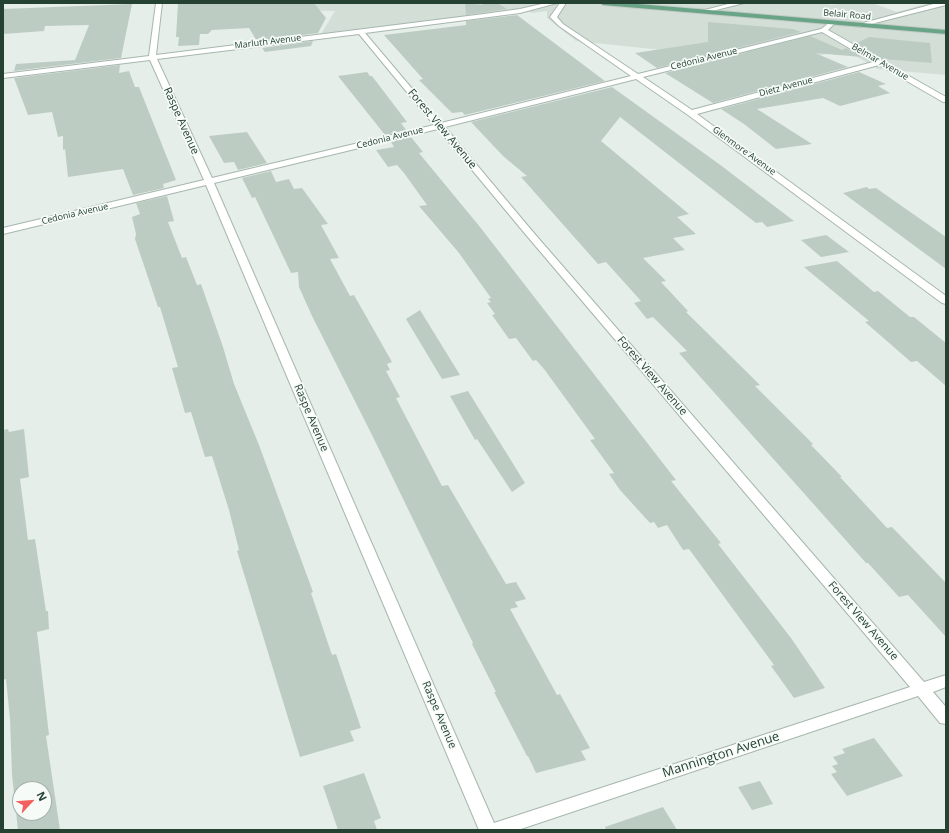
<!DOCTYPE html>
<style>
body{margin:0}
#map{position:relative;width:949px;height:833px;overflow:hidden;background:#e5eee8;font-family:"Open Sans",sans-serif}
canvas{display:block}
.frame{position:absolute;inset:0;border:4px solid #244132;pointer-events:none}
.north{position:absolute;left:12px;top:781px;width:40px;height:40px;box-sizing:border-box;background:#f6fbf7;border:1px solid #a2b1a8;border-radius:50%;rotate:64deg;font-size:11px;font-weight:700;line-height:16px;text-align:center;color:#244132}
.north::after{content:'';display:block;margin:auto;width:14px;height:18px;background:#f3605f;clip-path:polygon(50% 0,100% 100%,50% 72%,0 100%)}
</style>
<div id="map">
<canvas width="949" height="833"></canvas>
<div class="frame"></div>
<div class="north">N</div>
</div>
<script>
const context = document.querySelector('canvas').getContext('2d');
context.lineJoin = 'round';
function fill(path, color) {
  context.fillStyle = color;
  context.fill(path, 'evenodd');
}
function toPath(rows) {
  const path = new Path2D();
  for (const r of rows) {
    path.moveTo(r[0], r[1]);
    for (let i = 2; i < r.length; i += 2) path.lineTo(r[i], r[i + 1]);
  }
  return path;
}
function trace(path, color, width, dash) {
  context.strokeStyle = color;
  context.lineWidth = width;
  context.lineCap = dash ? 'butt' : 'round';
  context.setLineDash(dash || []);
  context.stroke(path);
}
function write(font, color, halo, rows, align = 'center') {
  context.font = font + ' "Open Sans",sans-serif';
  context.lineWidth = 3.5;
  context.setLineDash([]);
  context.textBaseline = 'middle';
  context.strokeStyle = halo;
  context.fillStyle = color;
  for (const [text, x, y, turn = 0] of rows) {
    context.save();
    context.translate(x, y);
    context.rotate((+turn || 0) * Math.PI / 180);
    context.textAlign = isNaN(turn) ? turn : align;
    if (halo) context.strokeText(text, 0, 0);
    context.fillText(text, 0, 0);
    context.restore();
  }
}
const built = toPath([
 [256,3,825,3,831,5,842,3,872,3,897,12,930,3,946,3,946,75,878,69,847,51,765,63,746,52,704,61,690,53,576,41,547,18,547,11,532,13,524,9,321,34,335,11,293,10]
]);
const building = toPath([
 [178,3,314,3,326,18,318,33,257,41,249,28,212,30,208,34,200,34,199,45,178,46,179,37,176,37],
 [465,3,482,5,483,3,497,3,507,9,466,15],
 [132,4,121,58,14,71,16,64,75,60,89,25,45,26,44,31,3,34,3,9],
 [517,15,605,81,465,115,462,112,452,113,419,80,423,79,384,35,466,25,466,21],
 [708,22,793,29,801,32,657,68,635,53,708,42],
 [810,36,842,50,846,48,862,57,815,53,848,67,713,103,665,73],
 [869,37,930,43,932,63,882,59,855,44],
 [313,41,311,46,265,52,262,48],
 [120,65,119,73,129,71,135,87,139,87,176,180,163,184,164,188,133,195,123,169,68,177,65,149,63,150,63,136,58,137,52,112,28,115,14,78],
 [367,72,370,76,372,76,407,122,401,123,406,130,385,135,338,76],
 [859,72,886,84,878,86,890,93,840,106,823,98,757,109,812,144,776,149,744,124,721,109],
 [612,87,719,164,794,221,767,227,762,222,756,223,620,117,601,141,689,214,677,217,696,234,673,238,685,250,643,258,666,281,661,282,688,311,686,312,760,385,755,386,813,444,811,445,842,477,840,477,887,528,892,527,946,583,946,637,908,595,899,597,868,563,866,563,679,353,687,351,653,317,647,319,634,303,641,301,606,262,598,264,521,177,527,176,503,156,471,122],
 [247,132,267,163,238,170,234,162,224,163,209,136],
 [411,137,423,152,419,153,480,227,676,480,671,481,721,543,718,544,791,638,825,688,794,698,771,666,774,665,689,549,683,550,667,525,658,528,654,522,650,523,620,490,609,474,614,473,590,440,595,439,544,369,536,360,533,361,516,338,509,339,492,315,495,314,487,303,491,302,488,299,491,298,459,253,419,206,427,205,404,173,397,165,388,167,376,150,394,147,391,142],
 [271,171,276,182,289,179,294,189,302,188,328,224,321,225,339,258,330,259,350,296,354,295,392,362,387,364,390,370,386,371,400,397,396,398,442,486,448,485,506,584,516,582,526,599,515,602,518,607,510,609,557,695,560,694,590,748,581,751,586,760,536,773,528,756,527,756,494,692,496,692,472,644,473,643,373,437,312,316,299,287,298,272,291,273,255,197,252,198,242,178],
 [867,187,869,189,876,188,946,237,946,269,843,193],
 [167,196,174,221,168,222,182,258,186,257,197,285,201,284,223,347,234,384,259,445,313,592,311,593,332,655,336,654,361,728,350,731,354,741,300,757,237,551,239,550,229,510,212,456,205,457,191,412,185,413,172,368,178,367,160,307,158,307,135,239,136,234,132,217,140,214,136,203],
 [826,235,829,237,849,252,821,257,801,240],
 [837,261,874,292,878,291,910,317,914,317,946,343,946,386,917,361,911,362,865,322,869,321,804,267],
 [420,310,460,375,442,379,406,319],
 [468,391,525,483,512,492,477,439,475,440,450,396],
 [8,429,9,432,24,429,29,477,20,479,28,540,35,539,46,611,48,611,49,629,37,632,49,735,46,736,60,830,18,830,12,775,10,719,6,679,3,680,3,430],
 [20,789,44,789,44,813,20,813],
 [874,738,903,776,847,796,831,774,837,772,832,766,838,764,833,757,845,753,842,749],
 [364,773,381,818,374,821,377,830,338,830,323,786],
 [760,781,773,804,752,810,738,787],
 [663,807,677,830,606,830,605,827]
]);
const street = toPath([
 [156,3,162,3,156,55,484,14,520,9,546,3,557,3,520,13,365,33,441,123,631,76,559,26,550,17,560,3,566,3,557,17,563,24,638,74,821,29,832,21,835,23,828,30,946,97,946,102,943,102,879,65,697,114,946,296,946,304,942,303,688,115,636,79,445,127,533,232,924,682,946,675,946,687,933,692,946,707,946,724,940,723,918,696,518,830,479,830,206,185,3,234,3,228,204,180,150,60,3,78,3,74,149,56,156,3],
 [822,32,873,62,692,110,643,77,822,32],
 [359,34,434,125,212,178,157,59,359,34],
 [438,129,527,236,910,687,494,823,214,183,438,129],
 [732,3,744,3,704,13,701,11,732,3],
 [937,3,946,3,946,5,859,27,856,25,937,3]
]);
const primary = toPath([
 [600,3,626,3,946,30,946,34,603,5,600,3]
]);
const farStreetnames = [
 ["Belair Road",847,15,5],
 ["Marluth Avenue",268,42,-7],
 ["Cedonia Avenue",704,59,-14],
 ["Belmar Avenue",880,62,30],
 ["Dietz Avenue",786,87,-15],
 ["Cedonia Avenue",390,138,-14],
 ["Glenmore Avenue",744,151,36],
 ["Cedonia Avenue",75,214,-13]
];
const streetNames = [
 ["Raspe Avenue",181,121,66],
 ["Forest View Avenue",442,129,50],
 ["Forest View Avenue",652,376,49],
 ["Raspe Avenue",311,418,67],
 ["Forest View Avenue",863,621,49],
 ["Raspe Avenue",439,715,67]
];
const nearStreetnames = [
 ["Mannington Avenue",721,755,-18]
];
fill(built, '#d3ded7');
fill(building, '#bdccc3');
trace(street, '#a7b7ae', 2);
trace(primary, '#c2cac6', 2);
fill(street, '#fff');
fill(primary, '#6aa487');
write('9px', '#244132', '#f6fbf7', farStreetnames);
write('11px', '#244132', '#f6fbf7', streetNames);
write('13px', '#244132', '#f6fbf7', nearStreetnames);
</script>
